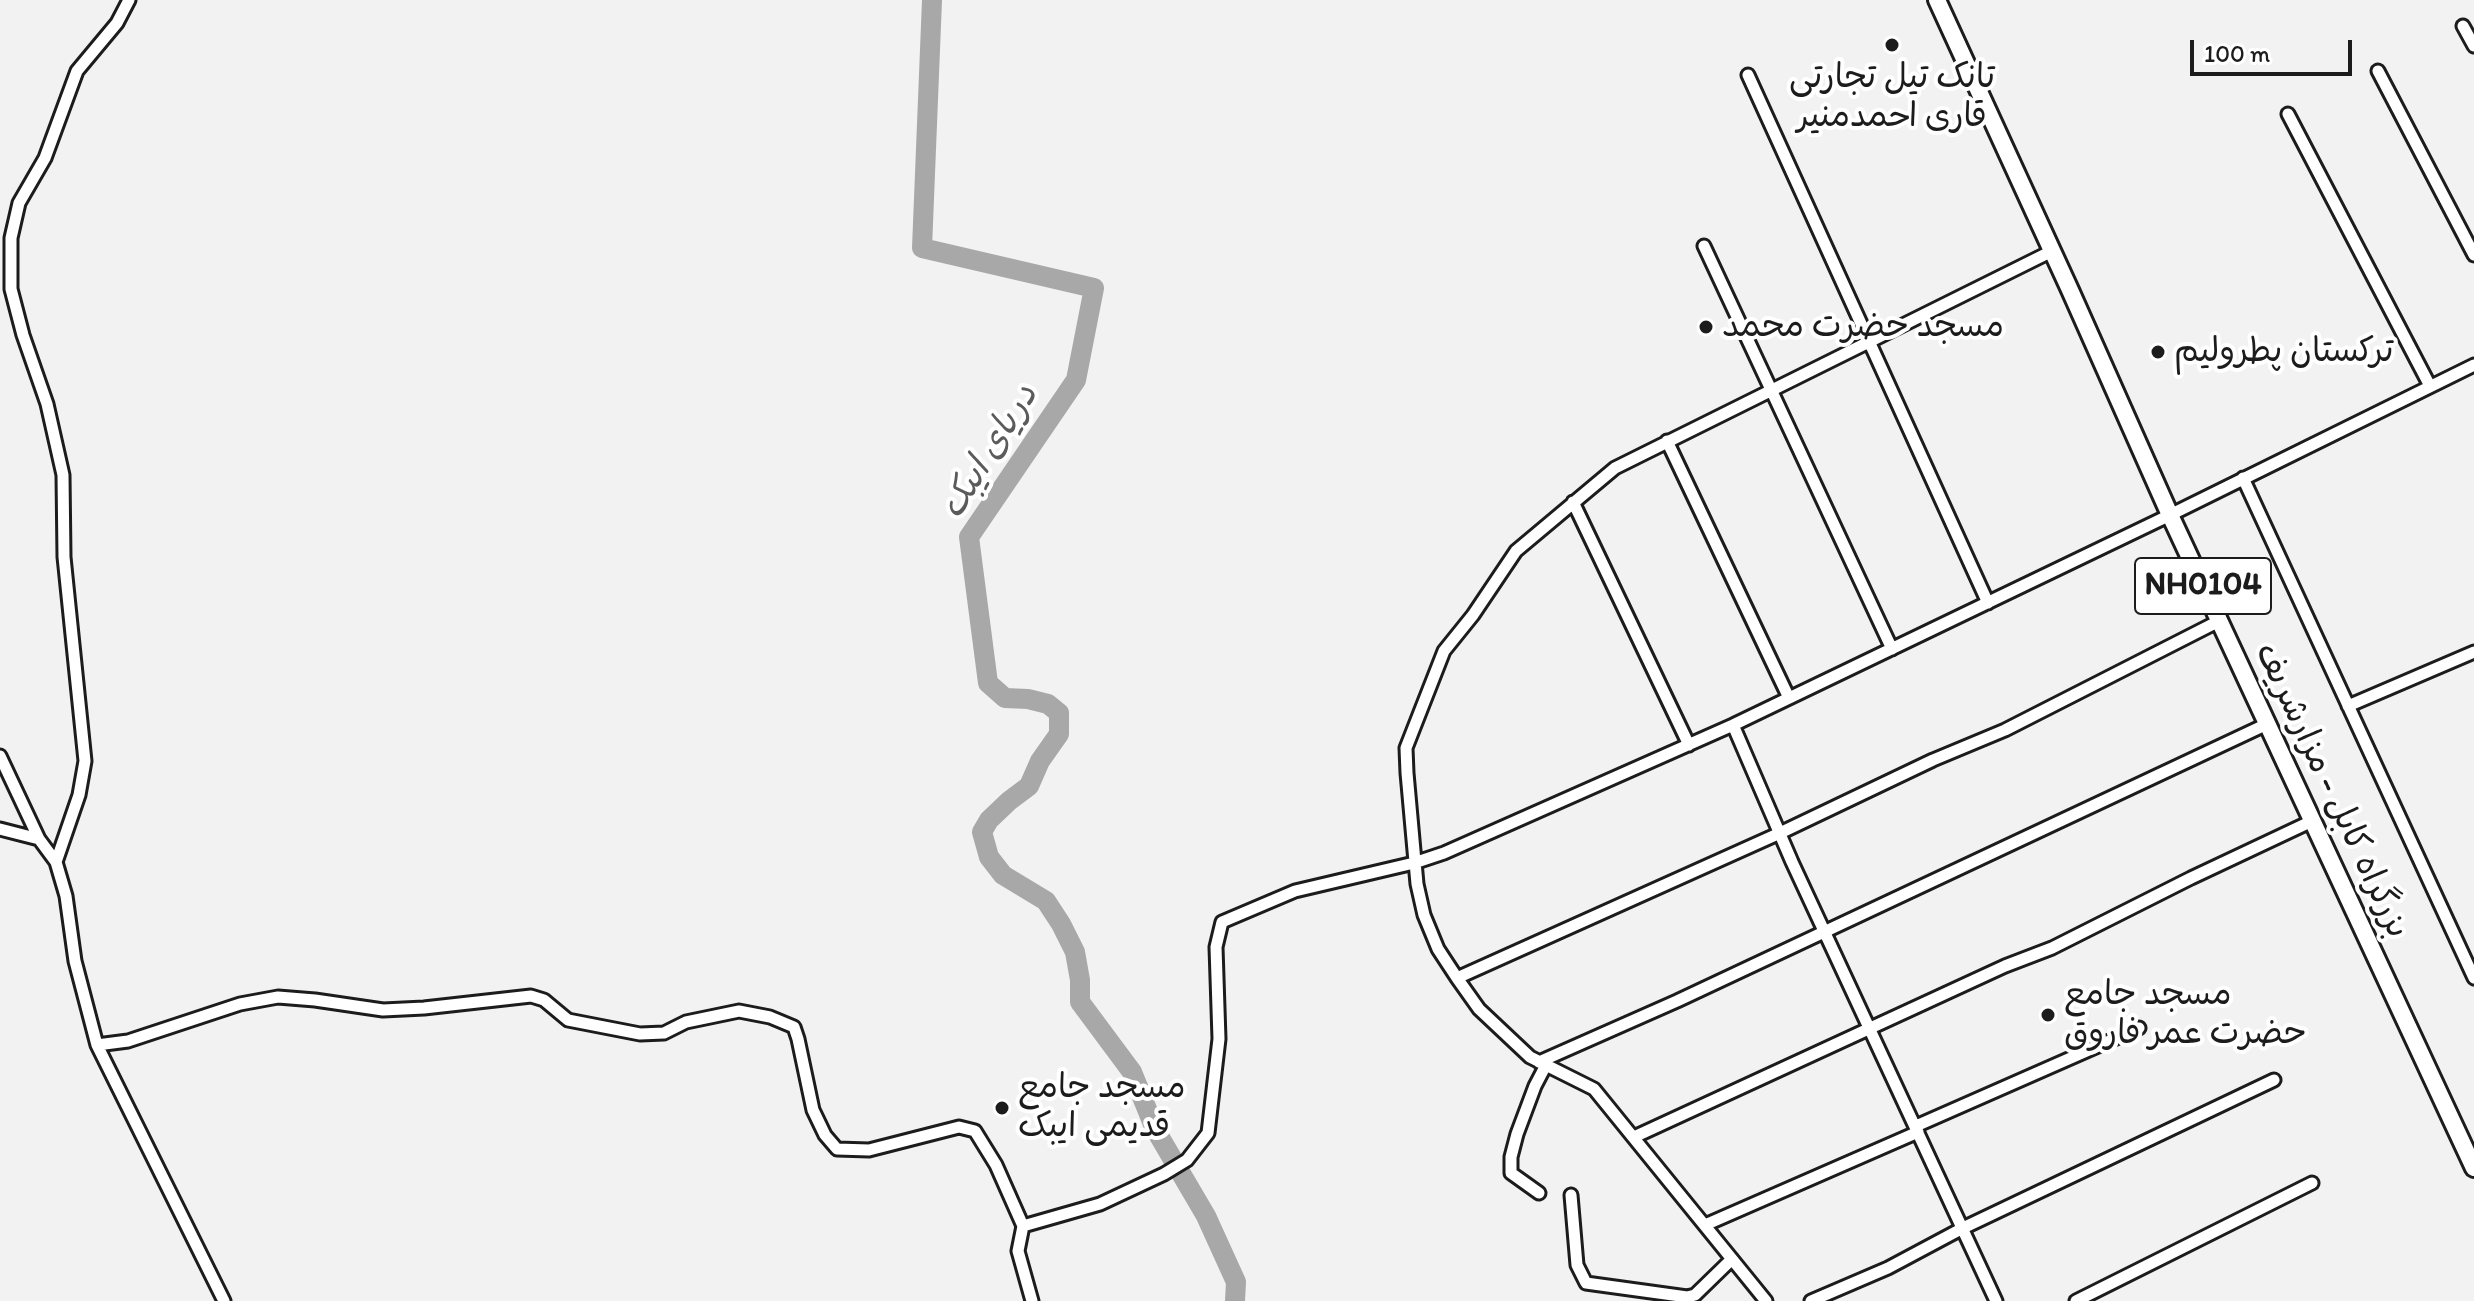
<!DOCTYPE html>
<meta charset="utf-8">
<style>
body{margin:0}
#map{position:relative;width:2474px;height:1301px;overflow:hidden;background:#f2f2f2;font-family:Itim,sans-serif}
canvas{display:block}
.scale{position:absolute;left:2190px;top:40px;width:162px;height:36px;box-sizing:border-box;border:4px solid #1c1c1c;border-top:0;padding-left:10px;font-size:24px;line-height:28px;white-space:nowrap;color:#1c1c1c;-webkit-text-stroke:6px #fff;paint-order:stroke}
</style>
<div id="map">
<canvas width="2474" height="1301"></canvas>
<div class="scale">100 m</div>
</div>
<script>
const context = document.querySelector('canvas').getContext('2d');
context.lineJoin = 'round';
function toPath(rows) {
  const path = new Path2D();
  for (const r of rows) {
    path.moveTo(r[0], r[1]);
    for (let i = 2; i < r.length; i += 2) path.lineTo(r[i], r[i + 1]);
  }
  return path;
}
function trace(path, color, width, dash) {
  context.strokeStyle = color;
  context.lineWidth = width;
  context.lineCap = dash ? 'butt' : 'round';
  context.setLineDash(dash || []);
  context.stroke(path);
}
function write(font, color, halo, rows, align = 'center') {
  context.font = font + ' Itim,"Playpen Sans Arabic",sans-serif';
  context.lineWidth = 8;
  context.setLineDash([]);
  context.textBaseline = 'middle';
  context.strokeStyle = halo;
  context.fillStyle = color;
  for (const [text, x, y, turn = 0] of rows) {
    context.save();
    context.translate(x, y);
    context.rotate((+turn || 0) * Math.PI / 180);
    context.textAlign = isNaN(turn) ? turn : align;
    if (halo) context.strokeText(text, 0, 0);
    context.fillText(text, 0, 0);
    context.restore();
  }
}
const river = toPath([
 [932,0,922,248,1094,288,1076,380,969,537,988,683,1005,698,1028,699,1048,704,1059,713,1059,734,1040,761,1029,786,1009,801,989,820,982,832,989,857,1003,875,1046,901,1061,924,1075,952,1080,980,1080,1002,1132,1072,1155,1129,1206,1216,1236,1282,1235,1301]
]);
const minor = toPath([
 [2463,26,2474,46],
 [2378,71,2474,255],
 [1748,75,1988,603],
 [2288,114,2430,386],
 [1704,246,1892,649],
 [1667,441,1789,698],
 [2243,478,2474,978],
 [1573,502,1689,745],
 [2348,706,2474,652],
 [1733,725,1792,862,1996,1301],
 [0,756,39,839,56,862,66,896,75,961,97,1045,224,1301],
 [0,829,39,839],
 [56,862,79,795,85,761,64,557,63,475,47,404,23,335,11,289,11,238,19,203,45,158,77,71,117,23,129,0],
 [1457,978,1780,833,1933,760,2005,730,2219,621],
 [97,1045,128,1041,240,1004,278,997,315,1000,383,1010,424,1008,531,996,544,1000,568,1020,640,1034,664,1033,686,1022,739,1011,770,1017,794,1027,798,1039,813,1110,825,1135,837,1149,869,1150,959,1127,975,1131,996,1165,1023,1226,1018,1251,1032,1301],
 [1539,1062,1677,1001,2267,724],
 [1916,1126,2139,1028],
 [1634,1137,2005,966,2052,948,2191,878,2312,821],
 [1539,1193,1511,1173,1511,1157,1517,1134,1535,1086,1546,1065],
 [1571,1195,1577,1265,1586,1283,1687,1297,1695,1295,1732,1259],
 [1705,1225,1918,1132],
 [1023,1226,1100,1204,1164,1174,1187,1160,1208,1133,1219,1039,1216,947,1222,922,1295,891,1414,863,1444,853,1733,725,2170,515,2474,365],
 [1766,1301,1594,1089,1530,1057,1479,1009,1457,978,1438,949,1424,915,1417,884,1407,773,1406,748,1444,651,1473,615,1516,551,1615,468,2052,251],
 [1811,1301,1888,1268,1963,1228,2274,1080],
 [2076,1301,2312,1183]
]);
const highway = toPath([
 [1937,0,2070,290,2170,515,2474,1168]
]);
const markers = [
 [1892,45,8,"#1c1c1c"],
 [1706,327,8,"#1c1c1c"],
 [2158,352,8,"#1c1c1c"],
 [2048,1015,8,"#1c1c1c"],
 [1002,1108,8,"#1c1c1c"]
];
const shields = [
 [2203,586,136]
];
const shieldNames = [
 ["NH0104",2203,586]
];
const poiNames = [
 ["تانک تیل تجارتی",1892,78,"center"],
 ["قاری احمدمنیر",1892,117,"center"],
 ["مسجد حضرت محمد",1722,327],
 ["ترکستان پطرولیم",2174,352],
 ["مسجد جامع",2064,995],
 ["حضرت عمر فاروق",2064,1034],
 ["مسجد جامع",1018,1088],
 ["قدیمی ایبک",1018,1127]
];
const streetNames = [
 ["بزرگراه کابل - مزارشریف",2331,791,65]
];
const waterNames = [
 ["دریای ایبک",990,452,-58]
];
trace(river, '#a8a8a8', 20);
trace(minor, '#1c1c1c', 17);
trace(highway, '#1c1c1c', 22);
trace(minor, '#fff', 11);
trace(highway, '#fff', 16);
for (const [x, y, r, color] of markers) {
  const dot = new Path2D();
  dot.arc(x, y, r, 0, 2 * Math.PI);
  context.fillStyle = color;
  context.fill(dot);
  trace(dot, '#fff', 3);
}
for (const [x, y, w] of shields) {
  const box = new Path2D();
  box.roundRect(x - w / 2, y - 28, w, 56, 6);
  context.fillStyle = '#fff';
  context.fill(box);
  trace(box, '#1c1c1c', 2);
}
write('bold 32px', '#1c1c1c', null, shieldNames);
write('34px', '#1c1c1c', '#fff', poiNames, 'left');
write('34px', '#1c1c1c', '#fff', streetNames);
write('italic 36px', '#5b5b5b', '#fff', waterNames);
</script>
